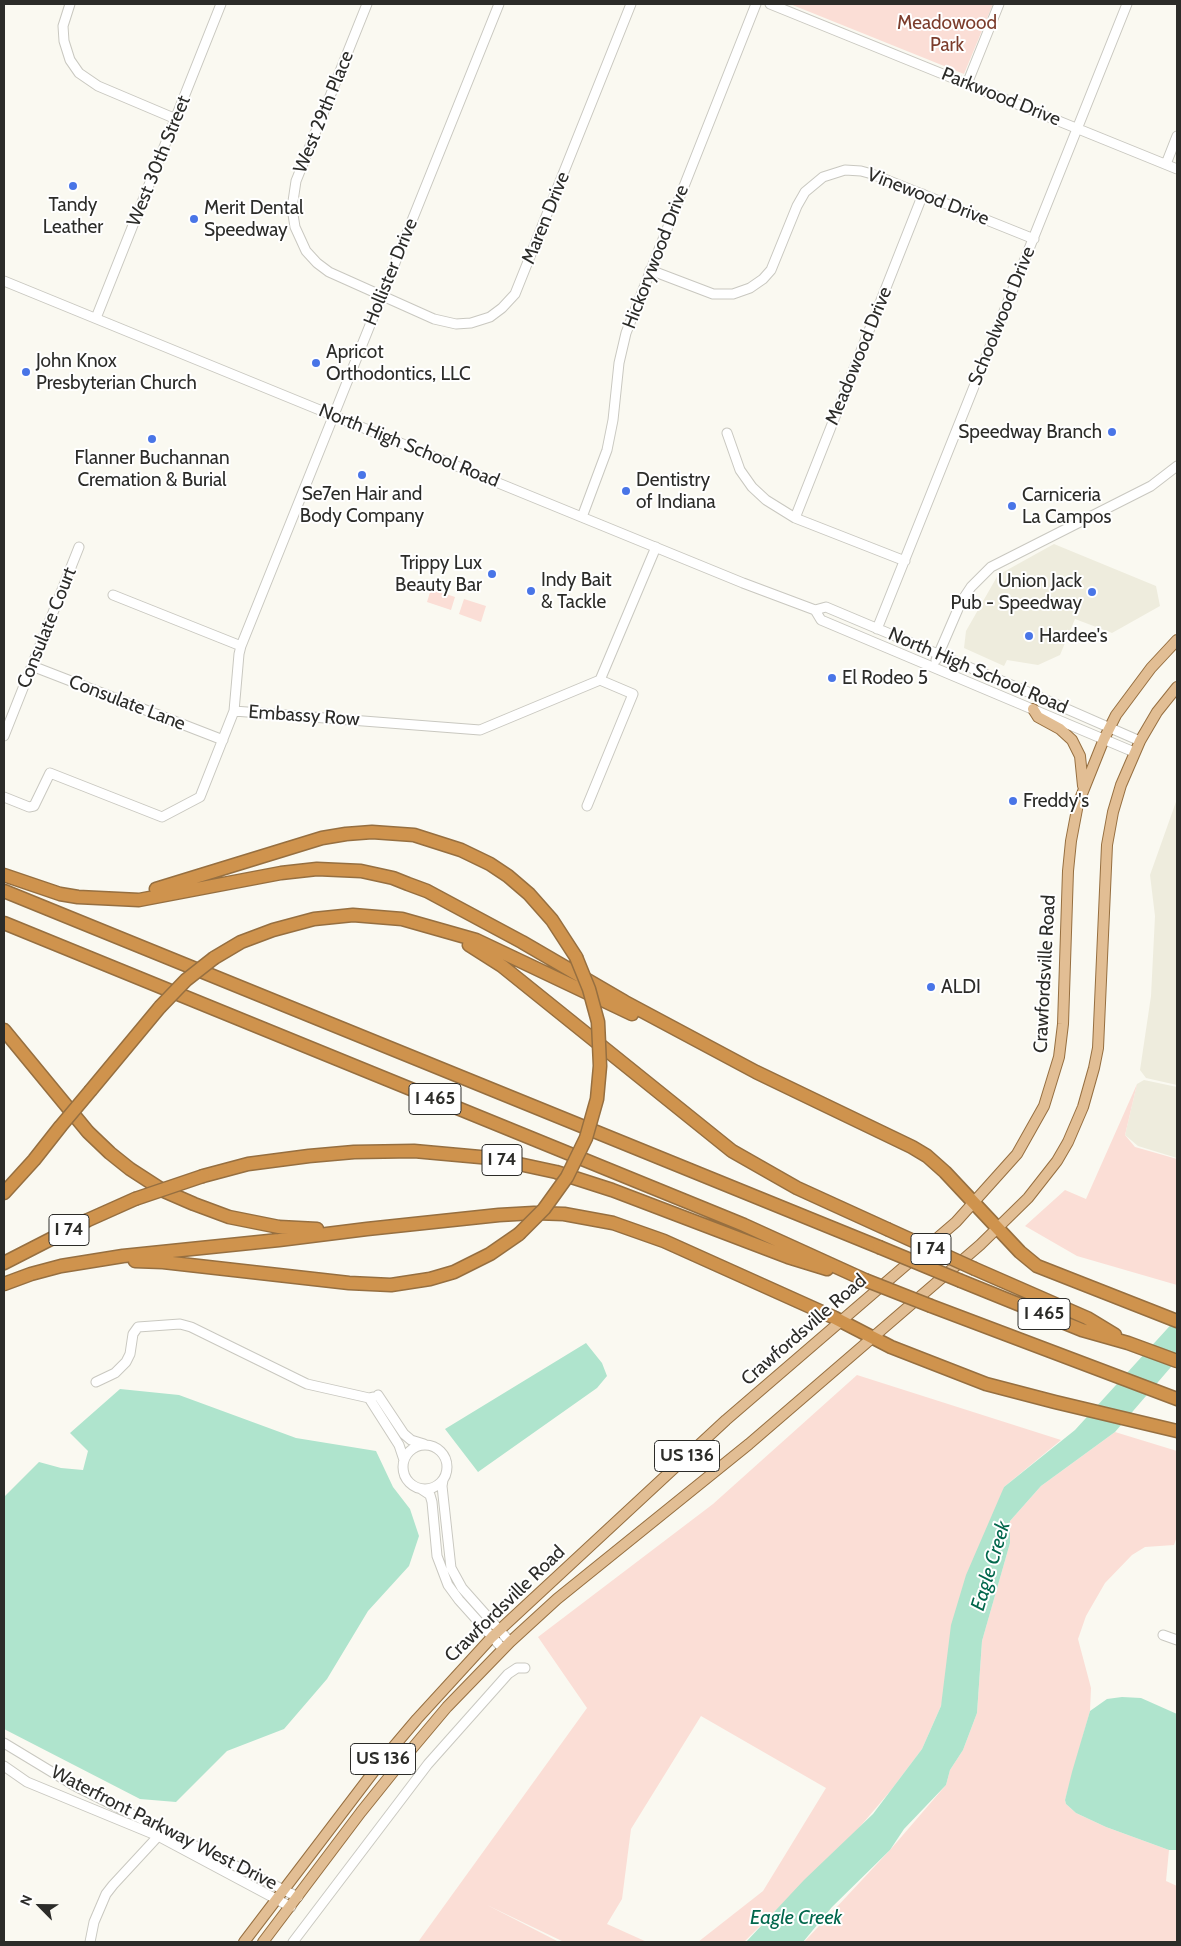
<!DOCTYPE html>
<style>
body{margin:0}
#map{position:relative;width:1181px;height:1946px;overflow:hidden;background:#faf9f1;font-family:Cabin,sans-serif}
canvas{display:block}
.frame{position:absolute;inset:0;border:5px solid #2c2c29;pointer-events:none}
.north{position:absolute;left:15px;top:1881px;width:50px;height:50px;-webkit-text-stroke:4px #fff;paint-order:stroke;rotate:293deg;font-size:14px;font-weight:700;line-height:20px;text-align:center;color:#2c2c29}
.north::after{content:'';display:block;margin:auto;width:18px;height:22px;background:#2c2c29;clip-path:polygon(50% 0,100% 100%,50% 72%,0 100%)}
</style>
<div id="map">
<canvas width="1181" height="1946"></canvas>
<div class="frame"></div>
<div class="north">N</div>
</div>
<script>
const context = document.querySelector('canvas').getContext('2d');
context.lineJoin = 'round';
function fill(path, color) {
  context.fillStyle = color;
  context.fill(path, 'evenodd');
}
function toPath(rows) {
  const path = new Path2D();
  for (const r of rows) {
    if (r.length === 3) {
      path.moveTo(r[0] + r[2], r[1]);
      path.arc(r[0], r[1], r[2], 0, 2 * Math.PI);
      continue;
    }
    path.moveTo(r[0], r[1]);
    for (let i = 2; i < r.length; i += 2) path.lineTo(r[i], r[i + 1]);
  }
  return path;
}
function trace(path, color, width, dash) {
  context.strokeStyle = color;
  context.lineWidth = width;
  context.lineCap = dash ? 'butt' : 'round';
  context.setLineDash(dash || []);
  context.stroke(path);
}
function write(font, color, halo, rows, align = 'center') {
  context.font = font + ' Cabin,sans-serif';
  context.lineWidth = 4;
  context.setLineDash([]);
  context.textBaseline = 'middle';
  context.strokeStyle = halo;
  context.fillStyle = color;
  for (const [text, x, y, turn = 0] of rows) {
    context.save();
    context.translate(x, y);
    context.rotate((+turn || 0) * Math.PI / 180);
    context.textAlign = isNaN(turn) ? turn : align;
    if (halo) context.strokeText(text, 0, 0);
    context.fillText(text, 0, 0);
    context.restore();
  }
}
const built = toPath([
 [1054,544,1156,586,1160,606,1112,633,1075,619,1060,655,1038,665,1007,660,1004,666,964,648,966,631,998,575],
 [1177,799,1177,1085,1146,1078,1140,1070,1151,996,1155,916,1150,875],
 [1144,1080,1177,1087,1177,1158,1138,1146,1125,1135,1137,1084]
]);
const green = toPath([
 [790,4,993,4,964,74],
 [431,589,455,597,451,610,427,602],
 [464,599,486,606,481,622,459,614],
 [1137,1084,1125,1135,1135,1147,1177,1159,1177,1285,1077,1256,1025,1226,1065,1190,1086,1199],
 [857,1375,1061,1440,1004,1487,941,1706,922,1749,892,1789,858,1829,744,1942,698,1942,763,1891,826,1788,701,1716,631,1829,622,1899,607,1924,647,1942,564,1942,487,1905,559,1942,418,1942,587,1708,538,1637,713,1504],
 [1115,1432,1177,1451,1177,1536,1174,1545,1145,1547,1132,1555,1105,1583,1086,1616,1078,1639,1091,1688,1090,1711,1065,1800,1066,1804,1076,1813,1106,1827,1169,1850,1166,1881,1177,1886,1177,1942,804,1942,890,1850,946,1785,950,1770,963,1750,977,1713,982,1641,1010,1543,1010,1521,1041,1486]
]);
const water = toPath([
 [1177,1318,1177,1360,1115,1432,1041,1486,1010,1521,1010,1543,982,1641,977,1713,963,1750,950,1770,946,1785,904,1829,890,1850,832,1907,803,1942,746,1942,804,1880,873,1814,922,1749,941,1706,951,1625,966,1575,1004,1487,1075,1430],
 [586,1343,602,1363,607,1376,597,1388,478,1472,445,1429],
 [120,1389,179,1395,296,1438,376,1451,393,1487,410,1509,419,1536,409,1566,368,1611,327,1679,284,1729,227,1751,176,1802,140,1799,4,1729,4,1497,39,1462,61,1468,83,1470,88,1451,70,1433],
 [1122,1697,1141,1698,1177,1714,1176,1850,1169,1850,1106,1827,1076,1813,1066,1804,1065,1800,1072,1772,1090,1711,1107,1699]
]);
const minor = toPath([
 [70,4,63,26,64,41,70,60,79,73,98,86,176,119],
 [367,4,296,181,292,208,295,227,306,251,317,263,329,272,434,319,456,324,471,323,490,317,502,308,515,294,631,4],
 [770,4,1177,169],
 [967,84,999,4],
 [1166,164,1177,136],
 [650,270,713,294,733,294,750,288,763,279,771,270,797,206,805,192,823,177,845,170,861,171,872,174,1034,239],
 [4,281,743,583,815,610,821,620,1134,752],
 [96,318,221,4],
 [727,433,740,470,752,487,766,500,795,518,905,561],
 [582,517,607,450,613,420,619,363,626,333,756,4],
 [795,518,923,194],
 [113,595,241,646],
 [815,610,826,607,1028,692,1140,741],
 [877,629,1127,4],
 [936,660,961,602,971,587,991,567,1151,486,1177,466],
 [32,666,223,740],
 [600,680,656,547],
 [234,711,480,730,600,680,633,694,587,806],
 [4,736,79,547],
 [4,797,29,807,34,806,50,773,162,817,200,797,234,711,239,654,241,646,499,4],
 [96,1382,115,1373,126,1362,130,1354,133,1334,138,1327,180,1324,191,1327,307,1384,369,1398,373,1397],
 [378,1395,404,1434,411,1440,424,1444],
 [369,1398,399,1445,404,1460],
 [425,1467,22],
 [443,1480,442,1486,451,1568,462,1588,510,1642],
 [421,1489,430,1495,432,1502,437,1556,448,1585,459,1600,503,1649],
 [1163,1635,1177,1640],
 [4,1743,75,1786,298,1897],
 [4,1766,27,1782,158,1836,291,1907],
 [90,1942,94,1922,106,1894,113,1885,162,1832],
 [293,1942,428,1764,508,1674,517,1668,525,1668]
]);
const major = toPath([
 [1033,709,1038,717,1060,729,1072,740,1080,756,1083,786],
 [244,1942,384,1758,417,1719,492,1637,726,1420,956,1222,1017,1154,1044,1106,1059,1057,1063,1024,1068,871,1071,841,1078,804,1104,739,1116,715,1151,668,1177,640],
 [263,1942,361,1812,410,1751,447,1707,510,1642,557,1599,749,1444,980,1245,1028,1198,1057,1161,1068,1142,1083,1107,1094,1068,1098,1048,1107,845,1113,812,1121,785,1140,741,1157,712,1177,687]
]);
const highway = toPath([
 [4,875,60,894,78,897,139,900,281,873,317,869,361,871,393,878,408,884,427,891,522,942,625,1002,756,1072,912,1147,927,1156,945,1172,1020,1252,1037,1266,1177,1321],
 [156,889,322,838,346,834,372,832,414,835,461,850,490,864,508,876,529,894,552,920,576,957],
 [4,891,879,1247],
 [4,923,744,1225,865,1280],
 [469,945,502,966,732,1151,797,1188,887,1229],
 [214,958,241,942,273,930,314,919,353,915,402,919,476,940,632,1014],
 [4,1030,88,1132,110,1153,130,1169,164,1191,194,1204,229,1217,279,1227,317,1229],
 [91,1090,160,1007],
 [203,1176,248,1164,309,1156,354,1152,414,1151,491,1158,556,1172,612,1190,788,1257,827,1269],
 [4,1193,34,1160,60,1127],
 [135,1261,163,1262,349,1283,391,1285,430,1279,454,1272,490,1254,519,1234],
 [4,1263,88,1220,135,1199],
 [975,1269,1087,1318,1115,1335],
 [961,1281,1082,1330,1128,1343,1177,1361],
 [4,1284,31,1274,61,1266,123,1256,279,1240,367,1229,499,1215,534,1213,564,1214,613,1223,664,1241,833,1317,891,1347,986,1384,1055,1402,1177,1431],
 [931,1306,1177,1399]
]);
const highwayBridge = toPath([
 [160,1007,186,980,214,958],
 [60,1127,91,1090],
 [135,1199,203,1176],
 [887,1229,975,1269],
 [519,1234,544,1209,567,1177,586,1138,597,1099,600,1066,598,1022,589,989,576,957],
 [879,1247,961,1281],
 [865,1280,931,1306]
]);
const markers = [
 [73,186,5,"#4975e7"],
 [194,219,5,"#4975e7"],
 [316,363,5,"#4975e7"],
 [26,372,5,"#4975e7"],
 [1112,432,5,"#4975e7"],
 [152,439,5,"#4975e7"],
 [362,475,5,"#4975e7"],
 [626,491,5,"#4975e7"],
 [1012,506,5,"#4975e7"],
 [492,574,5,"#4975e7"],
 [531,591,5,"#4975e7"],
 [1092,592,5,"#4975e7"],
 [1029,636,5,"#4975e7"],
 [832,678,5,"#4975e7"],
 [1013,801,5,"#4975e7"],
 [931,987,5,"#4975e7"]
];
const shields = [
 [435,1099,52],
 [502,1160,40],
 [69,1230,40],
 [931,1249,40],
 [1044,1314,52],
 [687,1456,65],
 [383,1759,65]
];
const shieldNames = [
 ["I 465",435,1099],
 ["I 74",502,1160],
 ["I 74",69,1230],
 ["I 74",931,1249],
 ["I 465",1044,1314],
 ["US 136",687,1456],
 ["US 136",383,1759]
];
const parkNames = [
 ["Meadowood",947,23],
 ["Park",947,45]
];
const streetNames = [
 ["Parkwood Drive",1001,97,22],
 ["West 29th Place",324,112,-68],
 ["West 30th Street",159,161,-68],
 ["Vinewood Drive",928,197,21],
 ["Maren Drive",546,218,-68],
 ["Hickorywood Drive",656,257,-69],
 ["Hollister Drive",391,272,-68],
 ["Schoolwood Drive",1002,316,-68],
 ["Meadowood Drive",859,356,-68],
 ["North High School Road",409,446,22],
 ["Consulate Court",47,628,-68],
 ["North High School Road",978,671,23],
 ["Consulate Lane",127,703,21],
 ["Embassy Row",304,716,4],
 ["Crawfordsville Road",1045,974,-87],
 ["Crawfordsville Road",804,1330,-41],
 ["Crawfordsville Road",505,1604,-44],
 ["Waterfront Parkway West Drive",164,1828,27]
];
const poiNames = [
 ["Tandy",73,205,"center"],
 ["Leather",73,227,"center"],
 ["Merit Dental",204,208],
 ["Speedway",204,230],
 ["Apricot",326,352],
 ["Orthodontics, LLC",326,374],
 ["John Knox",36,361],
 ["Presbyterian Church",36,383],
 ["Speedway Branch",1102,432,"right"],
 ["Flanner Buchannan",152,458,"center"],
 ["Cremation & Burial",152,480,"center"],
 ["Dentistry",636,480],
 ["of Indiana",636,502],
 ["Se7en Hair and",362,494,"center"],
 ["Body Company",362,516,"center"],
 ["Carniceria",1022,495],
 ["La Campos",1022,517],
 ["Trippy Lux",482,563,"right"],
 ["Beauty Bar",482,585,"right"],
 ["Indy Bait",541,580],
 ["& Tackle",541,602],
 ["Union Jack",1082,581,"right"],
 ["Pub - Speedway",1082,603,"right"],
 ["Hardee's",1039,636],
 ["El Rodeo 5",842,678],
 ["Freddy's",1023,801],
 ["ALDI",941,987]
];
const waterNames = [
 ["Eagle Creek",991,1566,-73],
 ["Eagle Creek",796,1918]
];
fill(built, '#eeecdd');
fill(green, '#fbded6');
fill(water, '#afe4cd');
trace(minor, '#c9c8c0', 11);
trace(major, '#966f40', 12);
trace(highway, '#966f40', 15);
trace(minor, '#fff', 9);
trace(major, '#e2be94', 10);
trace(highway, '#cf934d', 12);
trace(highwayBridge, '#966f40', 15, []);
trace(highwayBridge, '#cf934d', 12);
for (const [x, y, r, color] of markers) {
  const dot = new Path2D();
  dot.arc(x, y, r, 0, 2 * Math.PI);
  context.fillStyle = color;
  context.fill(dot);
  trace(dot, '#fff', 2);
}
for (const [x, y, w] of shields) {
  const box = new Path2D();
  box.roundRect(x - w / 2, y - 15.5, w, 31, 4);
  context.fillStyle = '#fff';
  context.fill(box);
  trace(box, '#2c2c29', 1);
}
write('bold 18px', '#2c2c29', null, shieldNames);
write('19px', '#7c3d2c', '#fff', parkNames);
write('19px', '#2c2c29', '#fff', streetNames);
write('19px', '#2c2c29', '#fff', poiNames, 'left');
write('italic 20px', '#02674c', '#fff', waterNames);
</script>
